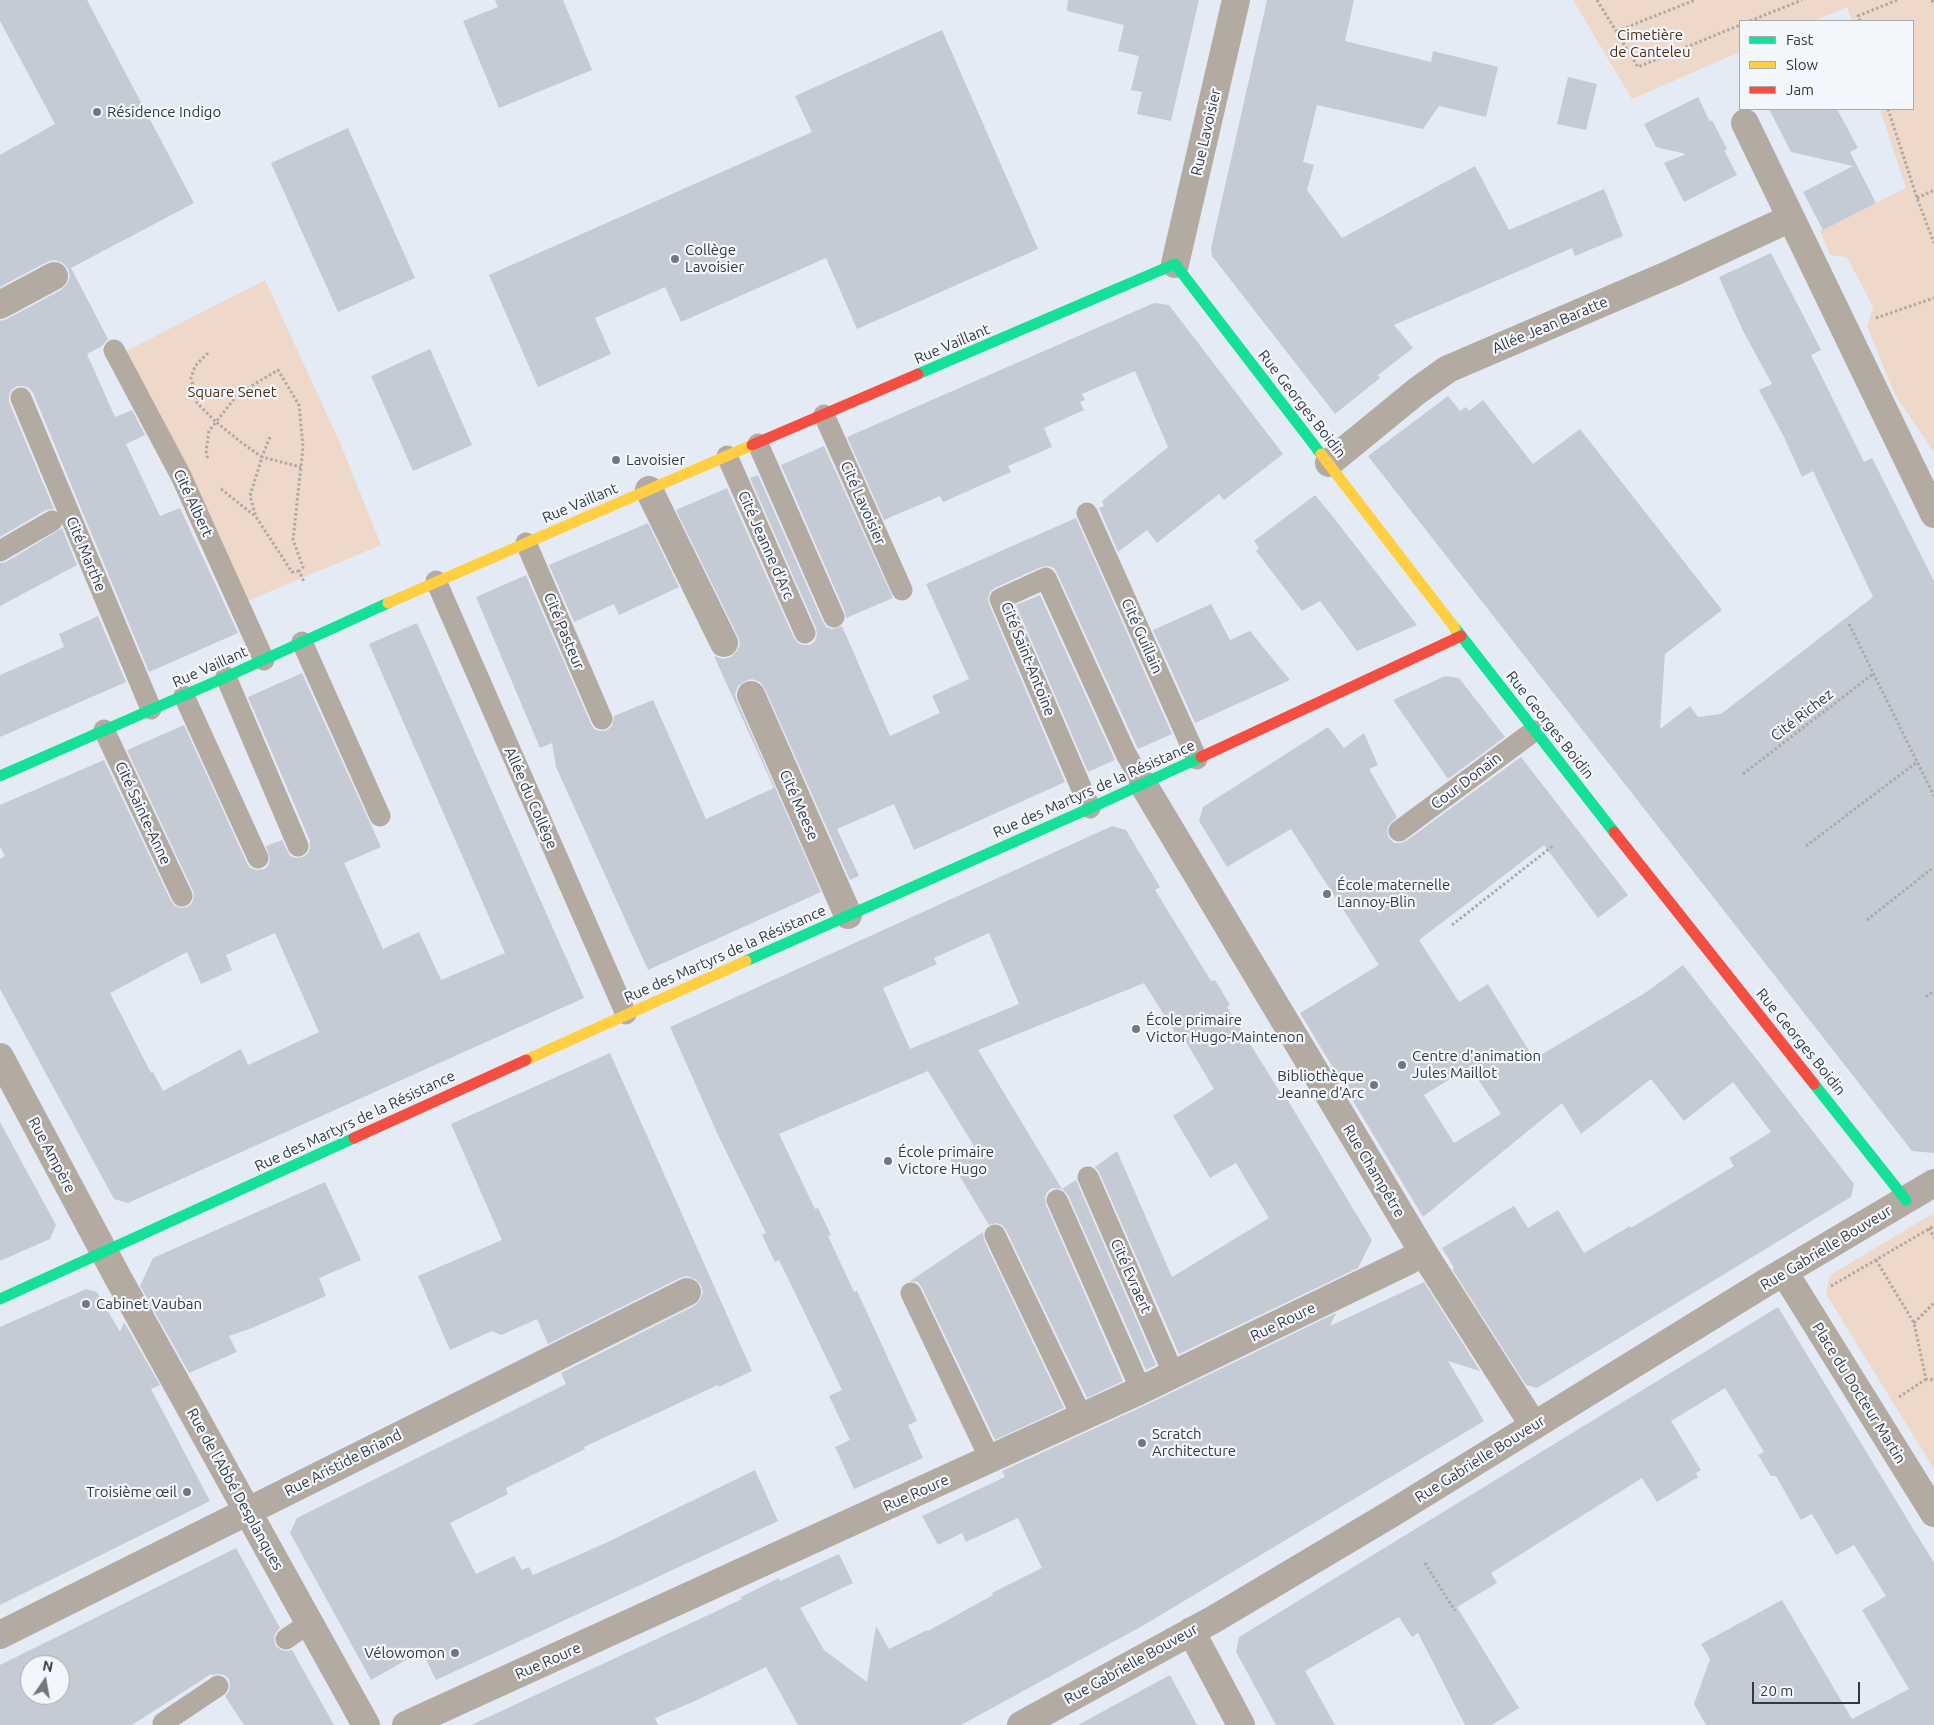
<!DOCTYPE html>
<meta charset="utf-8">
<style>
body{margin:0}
#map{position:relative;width:1934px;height:1725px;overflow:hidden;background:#e5ebf4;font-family:Ubuntu,sans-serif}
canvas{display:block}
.legend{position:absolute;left:1739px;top:20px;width:175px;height:90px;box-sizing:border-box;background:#f3f7fc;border:1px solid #a6abb2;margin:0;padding:6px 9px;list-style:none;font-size:15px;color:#323943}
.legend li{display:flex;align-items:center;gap:10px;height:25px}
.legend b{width:25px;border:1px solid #a6abb2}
.north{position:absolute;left:20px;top:1655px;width:50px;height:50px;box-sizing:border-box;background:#f3f7fc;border:1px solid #a6abb2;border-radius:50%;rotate:12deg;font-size:14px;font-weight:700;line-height:20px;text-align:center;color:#323943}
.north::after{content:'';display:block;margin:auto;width:18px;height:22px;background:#717781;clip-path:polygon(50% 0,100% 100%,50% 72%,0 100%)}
.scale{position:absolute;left:1752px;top:1682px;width:108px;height:22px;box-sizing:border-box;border:2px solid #323943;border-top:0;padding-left:6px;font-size:15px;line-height:18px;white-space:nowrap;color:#323943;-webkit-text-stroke:4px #f3f7fc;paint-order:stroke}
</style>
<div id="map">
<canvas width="1934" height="1725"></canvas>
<ul class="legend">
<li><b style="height:6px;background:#16e098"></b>Fast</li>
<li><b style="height:6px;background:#ffcf43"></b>Slow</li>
<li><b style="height:6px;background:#f24e42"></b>Jam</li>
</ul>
<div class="north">N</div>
<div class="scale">20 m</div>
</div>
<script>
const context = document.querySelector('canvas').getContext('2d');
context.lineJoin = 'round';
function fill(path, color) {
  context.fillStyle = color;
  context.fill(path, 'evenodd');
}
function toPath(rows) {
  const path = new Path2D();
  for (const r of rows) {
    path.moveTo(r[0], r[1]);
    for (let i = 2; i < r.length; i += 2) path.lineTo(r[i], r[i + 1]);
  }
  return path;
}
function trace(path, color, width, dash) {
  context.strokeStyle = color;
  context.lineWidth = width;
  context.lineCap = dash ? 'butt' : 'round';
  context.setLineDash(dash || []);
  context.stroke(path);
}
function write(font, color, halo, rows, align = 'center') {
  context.font = font + ' Ubuntu,sans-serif';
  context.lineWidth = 4.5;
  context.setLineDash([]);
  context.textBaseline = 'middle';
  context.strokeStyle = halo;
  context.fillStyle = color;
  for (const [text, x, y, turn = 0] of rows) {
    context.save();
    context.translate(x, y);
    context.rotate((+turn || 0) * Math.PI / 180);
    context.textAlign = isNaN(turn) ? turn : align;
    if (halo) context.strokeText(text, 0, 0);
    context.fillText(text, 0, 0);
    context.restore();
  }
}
const green = toPath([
 [1573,0,1934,0,1934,452,1895,395,1867,326,1873,307,1847,257,1830,255,1820,231,1906,188,1880,109,1913,109,1913,21,1852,21,1847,7,1813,21,1740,21,1740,52,1632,99],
 [265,280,341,445,381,545,247,601,126,351],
 [1934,1213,1934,1469,1826,1294,1830,1275]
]);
const building = toPath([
 [0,0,87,0,194,203,71,268,108,339,102,346,87,354,115,417,132,410,145,435,126,444,160,516,180,508,238,633,149,672,33,393,29,388,23,386,17,386,11,390,9,396,9,402,54,509,46,510,0,537,0,321,7,319,61,290,67,284,70,276,68,269,63,263,54,260,47,262,0,287,0,155,55,124,0,21],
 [495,0,563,0,592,70,499,108,463,21,498,7],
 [1068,0,1199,0,1171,121,1137,114,1142,92,1131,90,1139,56,1118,51,1124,25,1067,11],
 [1267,0,1354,0,1345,41,1431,62,1433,51,1498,67,1486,117,1439,106,1423,129,1317,105,1303,162,1314,165,1307,190,1342,238,1475,166,1509,230,1604,189,1623,236,1575,256,1572,248,1394,325,1413,348,1378,375,1380,378,1335,414,1212,256,1211,248],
 [942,30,1038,249,857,329,826,258,681,322,665,287,595,318,611,354,538,387,489,275,812,132,795,96],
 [1568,77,1597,84,1586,130,1557,124],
 [1698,97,1710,122,1712,120,1727,149,1724,150,1737,175,1684,202,1664,163,1686,154,1656,147,1644,124],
 [1769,109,1837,109,1858,148,1850,152,1876,203,1823,230,1803,192,1853,166,1791,152],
 [348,128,415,278,338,312,271,163],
 [1771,253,1821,350,1811,355,1864,462,1872,458,1934,581,1934,1153,1912,1151,1368,456,1448,396,1460,411,1466,407,1469,411,1483,400,1533,464,1580,429,1722,610,1665,654,1660,729,1690,706,1698,717,1721,714,1873,597,1813,471,1802,477,1784,437,1759,390,1772,384,1743,331,1719,277],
 [1154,303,1169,305,1283,454,1224,500,1219,494,1157,543,1147,530,1118,552,1099,508,1104,506,1102,501,1168,447,1135,371,1082,394,1085,400,1080,402,1084,410,1044,428,1052,447,1008,466,1011,472,943,502,940,496,884,520,847,437],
 [430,349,472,445,413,471,371,376],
 [824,446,893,598,846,618,845,612,781,465],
 [758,475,823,622,826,627,832,629,842,626,890,736,940,713,932,696,969,679,926,584,1076,518,1172,734,1138,749,1057,573,1054,568,1048,566,1041,567,995,588,990,592,988,598,989,604,1065,782,914,850,894,804,837,829,859,876,850,880,765,689,760,682,752,679,745,681,738,686,735,694,737,701,821,892,648,970,556,767,552,743,540,748,476,597,526,575,591,724,594,729,600,731,606,731,612,726,614,716,653,700,706,819,774,788,714,656,723,659,731,657,737,651,740,644,738,637,676,510,727,488,794,638,798,643,803,645,810,645,815,641,817,635,816,628,750,478],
 [1315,495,1330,513,1417,625,1357,651,1320,601,1302,611,1256,551,1259,548,1254,541],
 [648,523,679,587,619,615,614,604,574,622,549,565],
 [62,528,77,565,0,606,0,563,6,562],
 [1040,595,1115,760,1088,772,1016,605],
 [1211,604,1230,640,1250,631,1290,680,1195,723,1153,630],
 [98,616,126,682,0,737,0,675,64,647,59,634],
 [417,623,584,998,128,1203,114,1199,0,989,0,859,5,856,0,847,0,805,104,760,171,901,175,906,181,908,187,907,192,903,194,897,193,891,127,750,184,725,247,863,250,868,257,870,264,869,268,866,270,859,266,846,282,840,290,856,296,858,303,857,308,853,310,848,310,841,248,697,302,673,381,847,344,863,383,949,419,932,441,980,505,953,369,644],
 [275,933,319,1032,248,1065,241,1049,163,1091,153,1072,151,1073,110,993,187,952,201,984,232,970,226,955],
 [1445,676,1459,678,1505,737,1448,779,1393,700],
 [1328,727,1344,748,1364,733,1378,765,1369,769,1397,817,1388,826,1387,832,1389,838,1394,843,1401,843,1406,841,1521,757,1628,895,1598,918,1544,845,1419,940,1459,1002,1488,984,1534,1059,1645,993,1683,965,1854,1184,1851,1197,1537,1388,1526,1385,1452,1269,1454,1268,1442,1248,1514,1206,1528,1228,1558,1210,1584,1253,1630,1226,1631,1228,1734,1166,1729,1158,1771,1132,1733,1082,1684,1121,1651,1079,1581,1134,1562,1103,1423,1217,1300,1013,1379,965,1291,829,1227,867,1199,821,1203,807],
 [1470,1067,1501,1114,1454,1143,1424,1095],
 [1112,826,1126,830,1160,887,1155,890,1211,981,1215,980,1230,1005,1227,1007,1285,1100,1287,1099,1372,1240,1358,1268,1179,1354,1099,1172,1095,1167,1117,1151,1172,1277,1269,1218,1236,1163,1210,1178,1173,1116,1214,1089,1182,1035,1178,1037,1144,983,978,1050,1062,1189,1052,1188,1047,1192,1045,1198,1046,1205,1123,1381,1087,1398,1006,1230,1002,1225,996,1223,989,1225,950,1160,974,1146,928,1071,779,1134,815,1209,818,1208,831,1235,828,1236,854,1292,857,1291,917,1421,908,1425,923,1458,854,1489,835,1447,850,1440,829,1396,842,1390,779,1260,775,1262,762,1235,766,1233,718,1135,670,1027],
 [989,933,1019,1004,910,1049,883,988,937,964,934,958],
 [610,1053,752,1371,719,1387,718,1385,584,1447,585,1449,506,1488,508,1494,450,1523,476,1574,514,1556,522,1570,529,1567,533,1575,608,1542,755,1470,778,1521,436,1680,422,1651,371,1680,290,1533,297,1518,566,1384,561,1373,694,1306,700,1300,703,1292,701,1285,695,1279,687,1276,680,1278,548,1344,537,1319,501,1335,492,1331,450,1350,418,1276,502,1240,451,1124],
 [0,1122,56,1225,50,1239,0,1261],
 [1076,1180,1156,1365,1146,1370,1068,1195,1062,1189],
 [325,1182,361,1260,319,1278,326,1296,252,1328,229,1336,237,1352,189,1373,140,1286,153,1258],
 [983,1232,984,1240,1064,1408,995,1440,922,1288,918,1282,910,1281],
 [1424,1282,1480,1371,1448,1361,1484,1421,1144,1625,961,1725,798,1725,766,1667,695,1701,655,1718,658,1725,471,1725,704,1617,742,1599,741,1597,779,1578,780,1581,839,1554,853,1583,800,1608,824,1650,867,1682,876,1626,889,1649,927,1630,928,1631,993,1595,992,1593,1042,1568,1018,1518,966,1542,962,1533,938,1545,922,1516,1005,1477,1002,1471,1148,1404,1336,1313,1330,1326],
 [86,1289,97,1292,120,1332,124,1322,160,1385,151,1389,210,1501,0,1605,0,1327],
 [1778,1307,1934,1563,1934,1725,1706,1725,1694,1704,1710,1659,1701,1644,1782,1600,1852,1719,1909,1689,1862,1610,1886,1596,1854,1545,1836,1555,1812,1514,1801,1520,1776,1476,1771,1476,1758,1455,1764,1452,1725,1388,1671,1421,1701,1470,1696,1473,1698,1477,1657,1502,1642,1478,1491,1573,1497,1583,1457,1607,1519,1708,1492,1725,1465,1725,1418,1633,1412,1637,1399,1617,1305,1671,1335,1725,1276,1725,1236,1652,1239,1637],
 [236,1548,280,1628,275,1634,274,1640,276,1646,281,1650,287,1651,292,1650,334,1725,244,1725,225,1696,229,1691,230,1685,229,1679,224,1675,218,1674,212,1675,211,1674,132,1725,0,1725,0,1665],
 [30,1665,60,1665,60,1695,30,1695],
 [1170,1675,1197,1725,1078,1725,1133,1695]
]);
const path = toPath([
 [1597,0,1638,67,1740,25],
 [1932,0,1934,5],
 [1750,21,1802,0],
 [1860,21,1858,16,1897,0],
 [1617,31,1695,0],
 [1888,109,1917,198,1934,243],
 [1917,198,1934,190],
 [1876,318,1934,298],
 [208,353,195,366,191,378,197,403,216,422,209,431,206,451,208,460],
 [270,437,262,457,301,467],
 [221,489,255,516],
 [299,571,292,572,256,517,250,496,262,457,242,443,216,422,238,394,278,370,299,405,303,447,293,540,303,567,299,571,304,582],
 [1849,624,1934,796],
 [1743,774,1873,674],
 [1806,846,1917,762],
 [1867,920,1934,867],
 [1452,925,1554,845],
 [1926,997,1934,991],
 [1929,1228,1934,1238],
 [1876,1260,1914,1323,1926,1379,1934,1380],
 [1831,1286,1934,1226],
 [1914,1323,1934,1303],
 [1899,1397,1926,1379],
 [1425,1563,1455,1611]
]);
const lane = toPath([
 [114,350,181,476,264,660],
 [21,398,151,709],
 [824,415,902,590],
 [758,444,834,617],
 [727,456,805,633],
 [1087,513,1197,759],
 [526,543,602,719],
 [0,551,52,521],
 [436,581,626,1014],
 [302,642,380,816],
 [226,677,298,846],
 [184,696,258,858],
 [104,730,182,896],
 [1090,808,1000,599,1046,578,1126,754,1143,784],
 [1399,831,1534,731],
 [1088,1177,1174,1375],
 [1057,1200,1141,1390],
 [995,1235,1082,1417],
 [911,1293,990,1459],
 [286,1639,309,1623],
 [163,1723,218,1686]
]);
const street = toPath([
 [1745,123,1791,218],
 [1175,264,1236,0],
 [0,305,54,276],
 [1329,463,1417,391,1448,369,1672,273,1791,218,1934,514],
 [649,490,724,643],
 [751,695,848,915],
 [1143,784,1423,1252,1534,1426],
 [0,1057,117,1276,366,1725],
 [1784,1272,1934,1513],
 [1191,1631,1241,1725],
 [0,1635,687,1292],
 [406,1725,1141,1390,1408,1261,1423,1252],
 [1021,1725,1216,1618,1394,1512,1765,1283,1934,1183]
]);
const fast = toPath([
 [918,374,1175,264,1321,454],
 [1455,628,1614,832],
 [0,776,226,677,388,603],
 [746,961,1097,805,1201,757],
 [1814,1084,1906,1200],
 [0,1299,354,1138]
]);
const slow = toPath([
 [1321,454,1455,628],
 [388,603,752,445],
 [526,1060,746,961]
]);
const jam = toPath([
 [752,445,918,374],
 [1201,757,1461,636],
 [1614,832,1814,1084],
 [354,1138,526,1060]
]);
const markers = [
 [97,112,5,"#717781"],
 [675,259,5,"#717781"],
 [616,460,5,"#717781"],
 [1327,894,5,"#717781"],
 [1136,1029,5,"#717781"],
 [1402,1065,5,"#717781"],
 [1374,1085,5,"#717781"],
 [888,1161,5,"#717781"],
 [86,1304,5,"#717781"],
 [1142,1443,5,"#717781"],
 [187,1492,5,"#717781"],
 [455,1653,5,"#717781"]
];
const parkNames = [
 ["Cimetière",1650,35],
 ["de Canteleu",1650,52],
 ["Square Senet",232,392]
];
const poiNames = [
 ["Résidence Indigo",107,112],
 ["Collège",685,250],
 ["Lavoisier",685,267],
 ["Lavoisier",626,460],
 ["École maternelle",1337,885],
 ["Lannoy-Blin",1337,902],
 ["École primaire",1146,1020],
 ["Victor Hugo-Maintenon",1146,1037],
 ["Centre d'animation",1412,1056],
 ["Jules Maillot",1412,1073],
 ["Bibliothèque",1364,1076,"right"],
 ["Jeanne d'Arc",1364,1093,"right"],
 ["École primaire",898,1152],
 ["Victore Hugo",898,1169],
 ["Cabinet Vauban",96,1304],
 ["Scratch",1152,1434],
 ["Architecture",1152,1451],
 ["Troisième œil",177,1492,"right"],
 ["Vélowomon",445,1653,"right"]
];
const streetNames = [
 ["Rue Lavoisier",1206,132,-77],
 ["Allée Jean Baratte",1550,325,-23],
 ["Rue Vaillant",952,344,-23],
 ["Rue Georges Boidin",1302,404,52],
 ["Cité Albert",193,503,65],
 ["Rue Vaillant",580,503,-23],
 ["Cité Lavoisier",863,503,66],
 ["Cité Jeanne d'Arc",766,545,66],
 ["Cité Marthe",86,554,67],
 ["Cité Pasteur",564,631,67],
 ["Cité Guillain",1142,636,66],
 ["Cité Saint-Antoine",1028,659,68],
 ["Rue Vaillant",210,667,-24],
 ["Cité Richez",1802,715,-38],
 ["Rue Georges Boidin",1550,725,52],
 ["Cour Donain",1466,781,-37],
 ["Rue des Martyrs de la Résistance",1094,789,-24],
 ["Allée du Collège",531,798,66],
 ["Cité Meese",799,805,66],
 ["Cité Sainte-Anne",143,813,65],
 ["Rue des Martyrs de la Résistance",725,954,-24],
 ["Rue Georges Boidin",1801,1042,51],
 ["Rue des Martyrs de la Résistance",355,1121,-25],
 ["Rue Ampère",52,1155,62],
 ["Rue Champêtre",1374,1171,59],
 ["Rue Gabrielle Bouveur",1826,1248,-31],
 ["Cité Evraert",1131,1276,66],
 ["Rue Roure",1283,1322,-26],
 ["Place du Docteur Martin",1859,1393,58],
 ["Rue Gabrielle Bouveur",1480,1459,-32],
 ["Rue Aristide Briand",343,1463,-27],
 ["Rue de l'Abbé Desplanques",235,1489,61],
 ["Rue Roure",916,1493,-24],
 ["Rue Roure",548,1661,-24],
 ["Rue Gabrielle Bouveur",1131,1664,-29]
];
fill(green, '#eed8ca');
fill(building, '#c5cbd4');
trace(path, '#ada9a7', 3, [2.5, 2.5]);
trace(lane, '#b3aaa2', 21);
trace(street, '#b3aaa2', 28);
trace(fast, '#16e098', 11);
trace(slow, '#ffcf43', 11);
trace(jam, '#f24e42', 11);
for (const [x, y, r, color] of markers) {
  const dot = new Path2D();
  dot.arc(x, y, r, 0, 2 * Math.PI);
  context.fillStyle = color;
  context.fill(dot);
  trace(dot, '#f3f7fc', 2);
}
write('15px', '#4f2f15', '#f3f7fc', parkNames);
write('15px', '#323943', '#f3f7fc', poiNames, 'left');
write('15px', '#323943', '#f3f7fc', streetNames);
</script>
